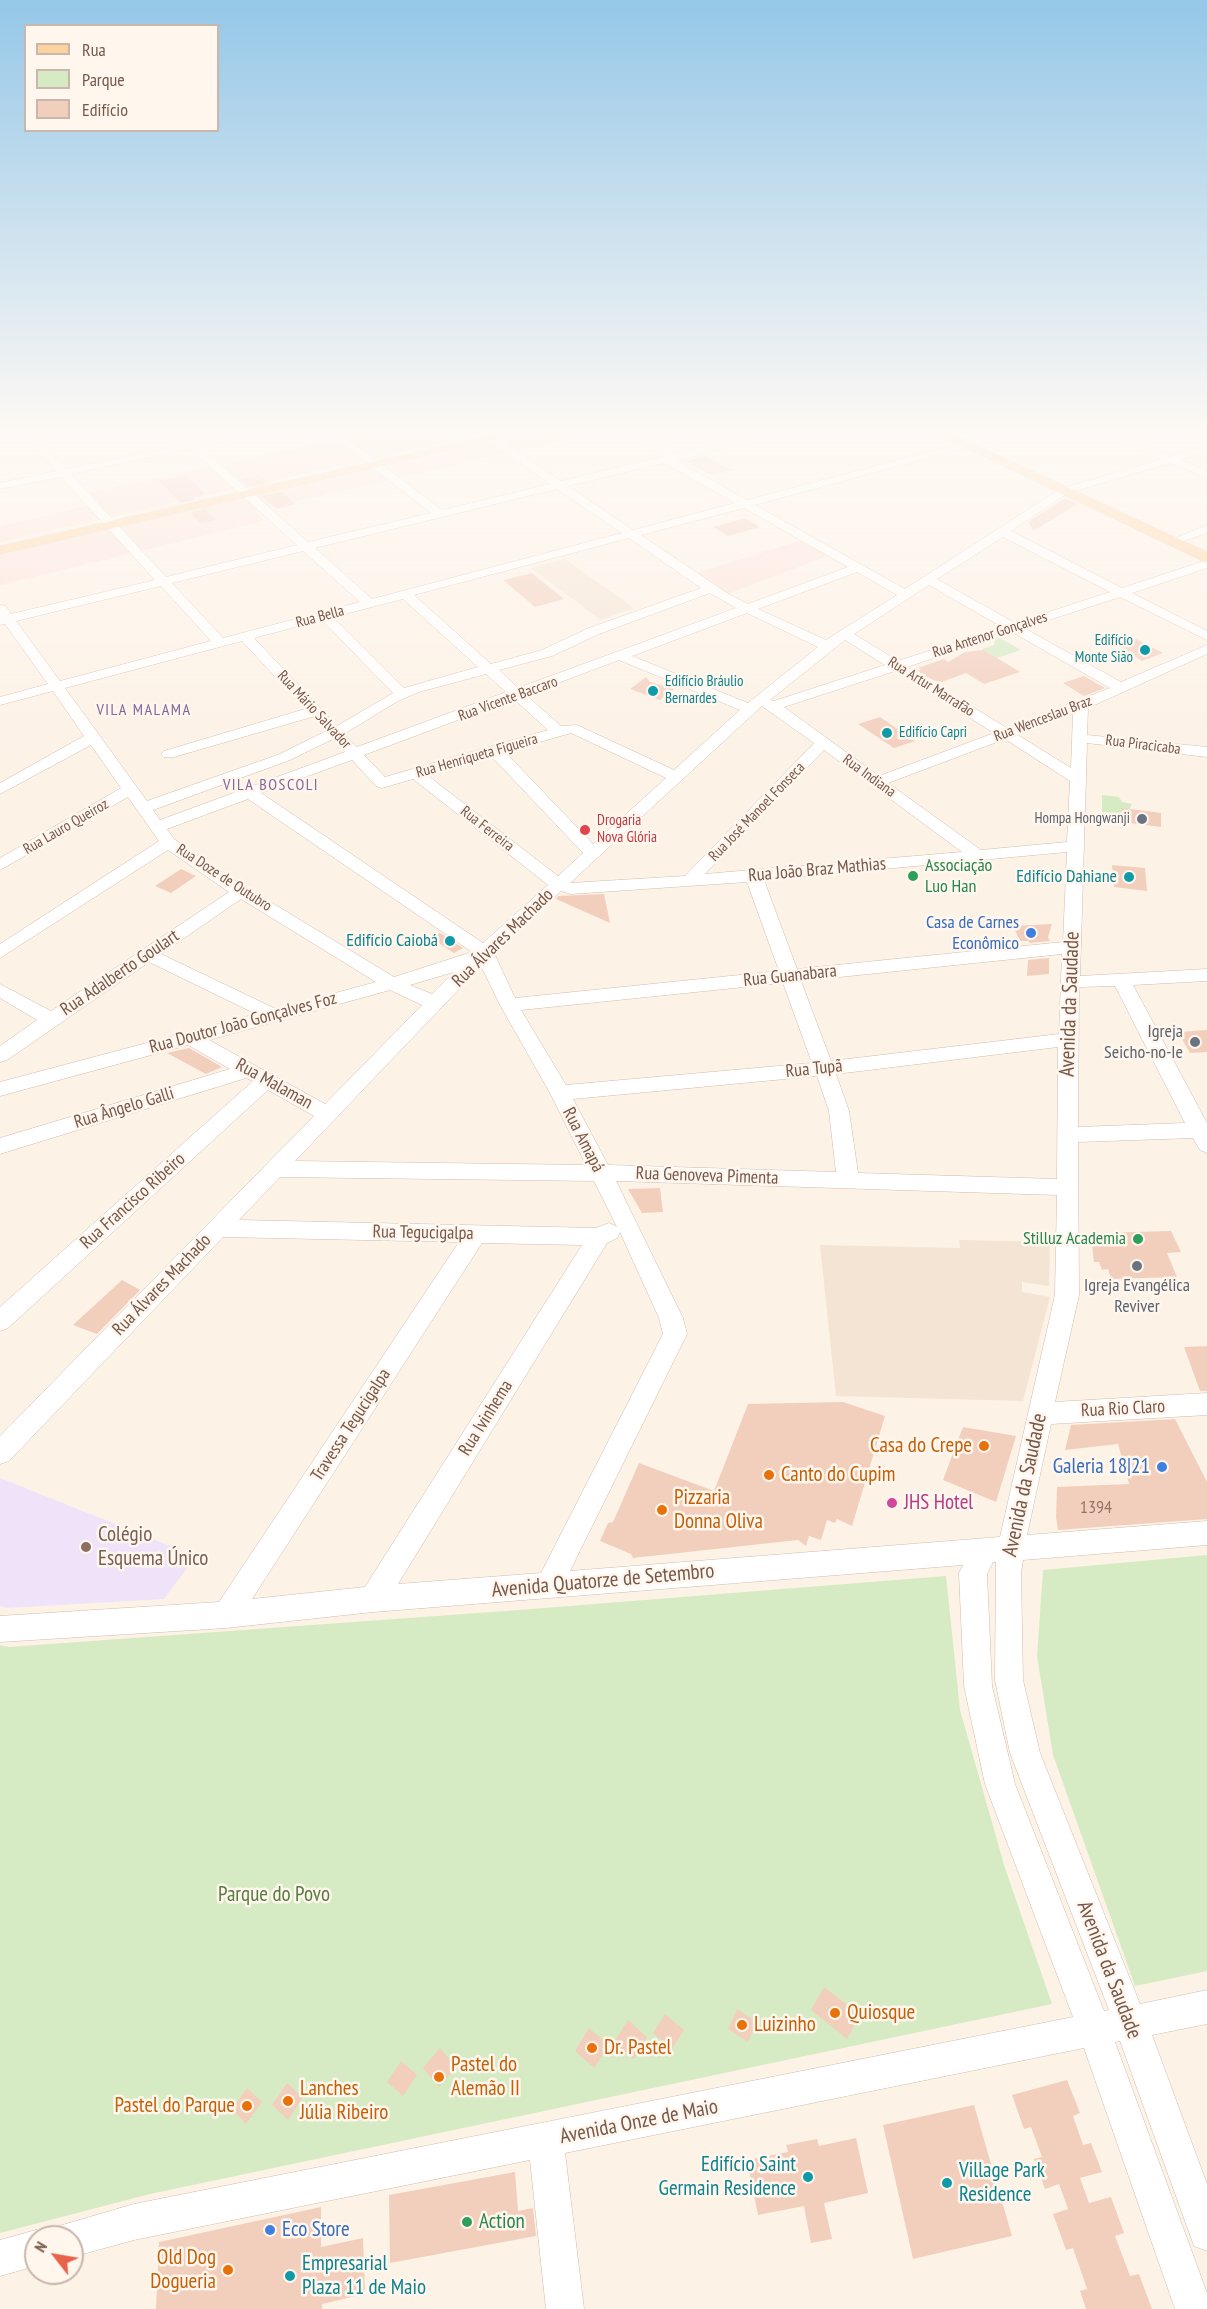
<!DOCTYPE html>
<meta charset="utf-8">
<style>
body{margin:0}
#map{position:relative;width:1207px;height:2309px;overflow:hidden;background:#fdf2e6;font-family:"PT Sans Narrow",sans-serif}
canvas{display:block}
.legend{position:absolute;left:24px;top:24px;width:195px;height:108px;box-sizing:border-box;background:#fff6ed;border:2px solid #c9b6ac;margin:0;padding:8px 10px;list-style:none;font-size:18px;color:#77574a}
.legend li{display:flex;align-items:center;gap:12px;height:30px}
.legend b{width:30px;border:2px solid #c9b6ac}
.north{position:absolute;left:24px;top:2225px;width:60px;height:60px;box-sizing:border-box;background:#fff6ed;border:2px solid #c9b6ac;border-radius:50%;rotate:301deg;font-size:16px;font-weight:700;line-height:24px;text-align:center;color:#77574a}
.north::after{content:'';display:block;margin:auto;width:21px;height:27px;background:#e8624a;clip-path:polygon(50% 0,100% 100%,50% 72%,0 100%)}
</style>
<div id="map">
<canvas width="1207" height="2309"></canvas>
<ul class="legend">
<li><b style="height:8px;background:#fcd29e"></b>Rua</li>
<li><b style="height:16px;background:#d6ebc4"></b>Parque</li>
<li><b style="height:16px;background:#f2cfbd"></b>Edifício</li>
</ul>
<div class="north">N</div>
</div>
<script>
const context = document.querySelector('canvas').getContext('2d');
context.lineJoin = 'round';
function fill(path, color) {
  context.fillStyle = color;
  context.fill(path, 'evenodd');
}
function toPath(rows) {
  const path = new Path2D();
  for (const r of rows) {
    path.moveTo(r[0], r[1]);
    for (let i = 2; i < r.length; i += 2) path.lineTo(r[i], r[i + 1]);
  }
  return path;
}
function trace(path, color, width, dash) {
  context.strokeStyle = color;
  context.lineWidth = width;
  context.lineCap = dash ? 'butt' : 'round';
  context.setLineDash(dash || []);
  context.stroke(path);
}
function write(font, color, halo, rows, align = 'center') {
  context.font = font + ' "PT Sans Narrow",sans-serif';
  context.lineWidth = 5;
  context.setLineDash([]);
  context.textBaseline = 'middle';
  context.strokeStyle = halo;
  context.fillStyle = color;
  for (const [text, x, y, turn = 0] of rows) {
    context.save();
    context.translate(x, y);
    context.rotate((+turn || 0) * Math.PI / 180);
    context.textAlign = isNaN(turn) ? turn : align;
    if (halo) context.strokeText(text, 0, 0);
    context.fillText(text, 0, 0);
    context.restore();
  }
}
const residential = toPath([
 [565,559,634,608,601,620,531,568],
 [959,1240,1050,1242,1049,1286,1022,1282,1022,1292,1050,1297,1023,1401,836,1396,820,1245,960,1248]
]);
const commercial = toPath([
 [354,436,472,436,0,542,0,526,99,503,89,493],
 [521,436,581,436,255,511,264,521,0,585,0,554],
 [802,540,830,555,725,595,697,573]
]);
const education = toPath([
 [0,1478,150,1538,196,1556,164,1599,7,1608,0,1606]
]);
const green = toPath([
 [1000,638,1021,650,997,658,982,649,994,645,995,639],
 [1102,795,1119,797,1122,802,1132,804,1126,815,1102,812],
 [1207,1555,1207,1971,1135,1986,1053,1755,1037,1656,1043,1570],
 [946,1576,960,1710,1005,1868,1052,2004,150,2194,0,2233,0,1645,9,1647,519,1610]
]);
const building = toPath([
 [706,456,731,470,711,475,686,461],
 [186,475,205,494,192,497,195,500,181,503,159,481],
 [259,475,268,483,250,487,241,479],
 [281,492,296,504,277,509,261,496],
 [1065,498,1078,504,1033,531,1028,522],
 [205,509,216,520,201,523,190,513],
 [745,518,760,527,728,536,713,527],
 [532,573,564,599,535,607,503,580],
 [1130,637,1136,639,1163,653,1142,661,1114,643],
 [984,650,1020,672,984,684,966,673,942,682,933,680,918,671,921,669,918,668,944,659,948,662,965,652],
 [1084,676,1105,688,1084,696,1063,683],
 [646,677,650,682,674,689,660,700,630,689],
 [880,717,915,741,894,748,858,724],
 [1122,808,1161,813,1161,827,1122,822],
 [1112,865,1145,868,1147,891,1114,887],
 [181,869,196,876,171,893,155,886],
 [604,894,610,923,556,899,558,896],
 [1052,924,1048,937,1050,941,1029,943,1029,941,1020,941,1013,926],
 [440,933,463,948,454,953,431,938],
 [1049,958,1049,974,1027,976,1028,960],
 [1207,1030,1207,1052,1190,1053,1178,1032],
 [189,1048,222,1067,206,1074,167,1053],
 [660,1188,663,1212,642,1213,628,1189],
 [1171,1231,1181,1252,1167,1253,1177,1277,1111,1279,1108,1269,1102,1270,1099,1262,1094,1262,1092,1245,1103,1244,1099,1233],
 [122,1280,140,1290,97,1334,73,1325],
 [1207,1346,1207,1391,1200,1391,1184,1347],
 [843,1402,885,1416,852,1526,837,1519,835,1523,827,1520,821,1540,809,1536,806,1546,798,1540,633,1558,631,1554,600,1541,608,1523,613,1522,639,1463,714,1491,748,1404],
 [1175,1419,1207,1482,1207,1519,1058,1530,1056,1517,1057,1487,1129,1484,1118,1444,1065,1450,1071,1425],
 [963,1427,1016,1436,996,1502,943,1480],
 [824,1987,860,2015,847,2039,811,2010],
 [737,2009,757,2022,748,2042,728,2029],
 [665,2014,684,2030,672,2049,653,2033],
 [628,2020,647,2037,634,2059,614,2042],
 [589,2028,609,2045,594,2068,575,2051],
 [440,2048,456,2067,439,2087,423,2068],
 [401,2061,417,2075,403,2096,387,2082],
 [1067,2080,1080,2113,1073,2116,1083,2145,1091,2143,1102,2172,1080,2178,1089,2203,1111,2197,1124,2233,1115,2236,1130,2276,1139,2274,1152,2309,1086,2309,1080,2291,1087,2289,1073,2248,1066,2250,1053,2214,1068,2209,1059,2184,1045,2189,1034,2159,1042,2157,1031,2127,1024,2129,1012,2095],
 [287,2083,303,2097,288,2120,272,2105],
 [247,2088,262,2102,246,2124,232,2109],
 [974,2105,1012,2236,913,2259,883,2125],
 [856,2138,868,2193,824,2203,832,2239,811,2243,804,2206,758,2215,747,2160,788,2152,786,2145,817,2139,819,2146],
 [515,2172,518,2211,533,2208,536,2236,390,2263,389,2195],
 [321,2207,321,2247,363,2238,365,2294,322,2304,322,2309,156,2309,159,2242]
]);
const minor = toPath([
 [25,436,36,436,66,469,185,444,177,436,189,436,195,442,221,436,243,436,201,447,308,542,431,513,332,436,344,436,442,510,550,484,482,436,495,436,561,481,665,456,635,436,648,436,676,453,746,436,766,436,677,461,747,500,989,436,1008,436,755,505,905,589,1060,489,1161,459,1111,436,1126,436,1172,456,1207,446,1207,452,1181,460,1207,471,1207,478,1170,463,1068,493,1011,531,1122,588,1207,560,1207,568,1132,593,1207,631,1207,640,1120,597,1024,628,1121,682,1207,645,1207,654,1088,708,1087,735,1207,747,1207,757,1087,743,1080,976,1207,969,1207,981,1133,985,1207,1123,1207,1153,1200,1150,1193,1138,1078,1142,1079,1295,1055,1402,1207,1393,1207,1415,1051,1424,1027,1535,1207,1521,1207,1545,1023,1560,1021,1573,1023,1680,1040,1753,1140,2004,1207,1990,1207,2024,1152,2035,1207,2184,1207,2251,1194,2246,1120,2041,1115,2042,1207,2293,1207,2309,1175,2309,1084,2048,565,2153,584,2309,546,2309,530,2160,134,2240,72,2257,72,2237,55,2237,59,2226,134,2204,1073,2017,985,1784,964,1686,959,1573,963,1565,373,1612,226,1628,0,1642,0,1616,219,1602,459,1242,223,1237,9,1461,0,1464,0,1436,314,1116,268,1090,8,1328,0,1331,0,1307,253,1081,246,1078,0,1154,0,1138,230,1069,188,1045,0,1096,0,1082,256,1014,149,962,7,1060,0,1062,0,1046,37,1020,0,998,0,984,51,1011,229,892,168,850,0,958,0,944,159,841,128,797,0,870,0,858,121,788,91,745,0,794,0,783,84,736,53,691,0,705,0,697,48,684,5,624,0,625,0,605,6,606,11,614,155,580,61,477,0,489,0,483,56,471,25,436],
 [190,449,297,545,166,577,71,474,190,449],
 [664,463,735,503,633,530,568,486,664,463],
 [557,489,622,533,372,599,315,548,557,489],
 [744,508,848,567,748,604,730,595,641,535,744,508],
 [1003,537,1110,592,1015,623,937,579,1003,537],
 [629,538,701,588,589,628,542,650,491,664,414,595,629,538],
 [303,551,360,602,223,638,172,583,303,551],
 [857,572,897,595,826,640,758,609,857,572],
 [929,585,1002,627,898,661,854,634,929,585],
 [161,586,211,641,60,681,16,621,161,586],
 [710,593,736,608,518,688,499,670,552,656,599,634,710,593],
 [403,599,478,667,404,688,333,617,403,599],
 [747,613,818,647,748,703,632,656,747,613],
 [322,620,393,693,337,726,254,638,322,620],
 [1012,632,1110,688,1007,728,907,667,1012,632],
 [845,640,885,665,774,701,770,700,845,640],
 [242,641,305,709,164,751,161,754,164,757,174,757,312,717,326,731,280,754,147,801,65,688,242,641],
 [619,660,740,710,674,770,577,725,561,726,526,695,619,660],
 [895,671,994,733,879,776,784,707,895,671],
 [486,674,506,692,357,747,344,734,398,701,419,692,486,674],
 [514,699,548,730,385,777,364,755,514,699],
 [762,706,814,743,685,876,570,883,762,706],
 [1073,714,1071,768,1018,735,1073,714],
 [571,733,666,778,593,844,505,752,571,733],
 [333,739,345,752,160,820,153,810,290,760,333,739],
 [1005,739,1070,781,1067,842,981,850,888,783,1005,739],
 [824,750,962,852,705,874,824,750],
 [491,756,583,853,558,876,427,775,491,756],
 [352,760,376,786,382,788,413,779,548,885,483,943,261,793,352,760],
 [248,799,472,952,394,977,218,870,174,839,167,829,248,799],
 [1067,852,1063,942,797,969,764,880,1067,852],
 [747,882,779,971,515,998,494,953,561,891,571,894,747,882],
 [241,899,376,982,276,1009,161,954,241,899],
 [1062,954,1059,1034,831,1061,801,981,1062,954],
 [481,966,500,1005,550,1093,586,1165,295,1161,481,966],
 [454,972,432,994,410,985,454,972],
 [783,983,812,1063,566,1085,521,1010,783,983],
 [1115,986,1185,1123,1078,1127,1079,987,1115,986],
 [390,990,422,1005,325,1104,209,1040,390,990],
 [1058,1047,1057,1179,858,1173,849,1111,836,1074,1058,1047],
 [817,1076,829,1111,836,1172,608,1165,573,1099,817,1076],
 [280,1177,594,1181,617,1227,609,1223,596,1228,239,1220,280,1177],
 [616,1181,1057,1195,1055,1295,1000,1537,570,1571,687,1334,683,1318,616,1181],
 [620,1232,659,1318,663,1334,541,1573,398,1584,607,1243,617,1238,620,1232],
 [482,1243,582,1245,365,1587,252,1599,482,1243],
 [993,1562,996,1562,995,1680,1010,1753,1109,2010,1104,2011,1015,1784,992,1686,987,1574,993,1562],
 [1207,525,1207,533,1181,542,1175,538,1207,525],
 [36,2230,50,2237,36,2237,36,2266,0,2276,0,2240,36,2230]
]);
const major = toPath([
 [488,436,513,436,0,554,0,546,488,436],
 [940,436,957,436,1207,552,1207,563,940,436]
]);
const markers = [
 [1145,650,6,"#0f9aa8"],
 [653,691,6,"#0f9aa8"],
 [887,733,6,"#0f9aa8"],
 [1142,819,6,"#6b7280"],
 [585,830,6,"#e0444e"],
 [913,876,6,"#2e9e5b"],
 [1129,877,6,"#0f9aa8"],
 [1031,933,6,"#3f7fe0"],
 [450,941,6,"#0f9aa8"],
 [1195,1042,6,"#6b7280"],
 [1138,1239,6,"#2e9e5b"],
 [1137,1266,6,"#6b7280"],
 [984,1446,6,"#e8710a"],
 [1162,1467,6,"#3f7fe0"],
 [769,1475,6,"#e8710a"],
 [892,1503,6,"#d1479c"],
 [662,1510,6,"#e8710a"],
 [86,1547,6,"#8d6e63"],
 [835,2013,6,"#e8710a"],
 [742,2025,6,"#e8710a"],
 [592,2048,6,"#e8710a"],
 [439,2077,6,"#e8710a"],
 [288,2101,6,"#e8710a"],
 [247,2106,6,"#e8710a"],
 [808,2177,6,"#0f9aa8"],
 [947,2183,6,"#0f9aa8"],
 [467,2222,6,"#2e9e5b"],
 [270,2230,6,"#3f7fe0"],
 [228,2270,6,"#e8710a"],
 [290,2276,6,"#0f9aa8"]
];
const farStreetnames = [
 ["Rua Bella",320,617,-15],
 ["Rua Antenor Gonçalves",990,635,-18],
 ["Rua Artur Marrafão",931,687,32],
 ["Rua Vicente Baccaro",508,699,-20],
 ["Rua Mário Salvador",314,710,47],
 ["Rua Wenceslau Braz",1043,719,-21],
 ["Rua Piracicaba",1143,745,7],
 ["Rua Henriqueta Figueira",477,756,-16],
 ["Rua Indiana",869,776,36],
 ["Rua José Manoel Fonseca",757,812,-46],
 ["Rua Lauro Queiroz",66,827,-30],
 ["Rua Ferreira",487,829,38],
 ["Rua Doze de Outubro",224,878,33]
];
const farCulturenames = [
 ["Edifício",1133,641,"right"],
 ["Monte Sião",1133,658,"right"],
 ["Edifício Bráulio",665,682],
 ["Bernardes",665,699],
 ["Edifício Capri",899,733]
];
const farWorshipnames = [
 ["Hompa Hongwanji",1130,819]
];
const farHealthnames = [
 ["Drogaria",597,821],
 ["Nova Glória",597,838]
];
const farNeighbourhoodnames = [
 ["VILA MALAMA",144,710],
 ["VILA BOSCOLI",271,785]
];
const leisureNames = [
 ["Associação",925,866],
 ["Luo Han",925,887],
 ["Stilluz Academia",1126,1239,"right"]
];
const streetNames = [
 ["Rua João Braz Mathias",817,870,-5],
 ["Rua Álvares Machado",503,938,-44],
 ["Rua Adalberto Goulart",120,973,-34],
 ["Rua Guanabara",790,976,-6],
 ["Rua Doutor João Gonçalves Foz",243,1023,-15],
 ["Rua Tupã",814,1069,-6],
 ["Rua Malaman",274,1084,29],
 ["Rua Ângelo Galli",124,1108,-17],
 ["Rua Amapá",583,1140,63],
 ["Rua Genoveva Pimenta",707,1176,2],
 ["Rua Francisco Ribeiro",133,1201,-42],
 ["Rua Tegucigalpa",423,1233,1],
 ["Rua Álvares Machado",162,1285,-46],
 ["Rua Rio Claro",1123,1409,-3],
 ["Rua Ivinhema",486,1418,-58],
 ["Travessa Tegucigalpa",351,1425,-57]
];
const cultureNames = [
 ["Edifício Dahiane",1117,877],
 ["Edifício Caiobá",438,941]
];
const shopNames = [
 ["Casa de Carnes",1019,923],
 ["Econômico",1019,944]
];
const worshipNames = [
 ["Igreja",1183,1032],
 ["Seicho-no-Ie",1183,1053],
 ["Igreja Evangélica",1137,1286,"center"],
 ["Reviver",1137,1307,"center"]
];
const nearNumbernames = [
 ["1394",1096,1508]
];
const nearStreetnames = [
 ["Avenida da Saudade",1070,1004,-88],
 ["Avenida da Saudade",1025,1485,-78],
 ["Avenida Quatorze de Setembro",603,1581,-5],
 ["Avenida da Saudade",1109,1970,69],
 ["Avenida Onze de Maio",639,2122,-11]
];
const nearFoodnames = [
 ["Casa do Crepe",972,1446,"right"],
 ["Canto do Cupim",781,1475],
 ["Pizzaria",674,1498],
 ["Donna Oliva",674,1522],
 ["Quiosque",847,2013],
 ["Luizinho",754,2025],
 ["Dr. Pastel",604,2048],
 ["Pastel do",451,2065],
 ["Alemão II",451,2089],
 ["Lanches",300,2089],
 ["Júlia Ribeiro",300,2113],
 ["Pastel do Parque",235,2106,"right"],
 ["Old Dog",216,2258,"right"],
 ["Dogueria",216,2282,"right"]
];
const nearShopnames = [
 ["Galeria 18|21",1150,1467],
 ["Eco Store",282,2230,"left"]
];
const nearHotelnames = [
 ["JHS Hotel",904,1503]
];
const nearEducationnames = [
 ["Colégio",98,1535],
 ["Esquema Único",98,1559]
];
const nearParknames = [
 ["Parque do Povo",274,1895]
];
const nearCulturenames = [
 ["Edifício Saint",796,2165,"right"],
 ["Germain Residence",796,2189,"right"],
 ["Village Park",959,2171],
 ["Residence",959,2195],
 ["Empresarial",302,2264],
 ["Plaza 11 de Maio",302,2288]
];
const nearLeisurenames = [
 ["Action",479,2222]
];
fill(residential, '#f4e4d4');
fill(commercial, '#fde2da');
fill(education, '#efe3f9');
fill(green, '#d6ebc4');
fill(building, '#f2cfbd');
trace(minor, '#d1bbae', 1);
trace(major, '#d9d0cc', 1);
fill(minor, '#fff');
fill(major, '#fcd29e');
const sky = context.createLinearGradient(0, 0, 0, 760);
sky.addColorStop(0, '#95c7e8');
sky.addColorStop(0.57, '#fef9f4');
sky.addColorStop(1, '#fef9f400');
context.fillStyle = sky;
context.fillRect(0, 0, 1207, 760);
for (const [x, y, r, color] of markers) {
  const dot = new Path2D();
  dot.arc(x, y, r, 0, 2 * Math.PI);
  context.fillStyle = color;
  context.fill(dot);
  trace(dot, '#fff6ed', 2);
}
write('15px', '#77574a', '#fff6ed', farStreetnames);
write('15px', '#0d838f', '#fff6ed', farCulturenames, 'left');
write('15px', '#5b616d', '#fff6ed', farWorshipnames, 'right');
write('15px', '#be3a42', '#fff6ed', farHealthnames, 'left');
context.letterSpacing = '1.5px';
write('16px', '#85669a', '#fff6ed', farNeighbourhoodnames);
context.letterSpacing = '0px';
write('18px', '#27864d', '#fff6ed', leisureNames, 'left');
write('18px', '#77574a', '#fff6ed', streetNames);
write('18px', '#0d838f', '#fff6ed', cultureNames, 'right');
write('18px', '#366cbe', '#fff6ed', shopNames, 'right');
write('18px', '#5b616d', '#fff6ed', worshipNames, 'right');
write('18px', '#967567', null, nearNumbernames);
write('21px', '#77574a', '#fff6ed', nearStreetnames);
write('21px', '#c56008', '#fff6ed', nearFoodnames, 'left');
write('21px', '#366cbe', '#fff6ed', nearShopnames, 'right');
write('21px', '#b23c85', '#fff6ed', nearHotelnames, 'left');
write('21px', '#785e54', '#fff6ed', nearEducationnames, 'left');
write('21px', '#577c42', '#fff6ed', nearParknames);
write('21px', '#0d838f', '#fff6ed', nearCulturenames, 'left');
write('21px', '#27864d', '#fff6ed', nearLeisurenames, 'left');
</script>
